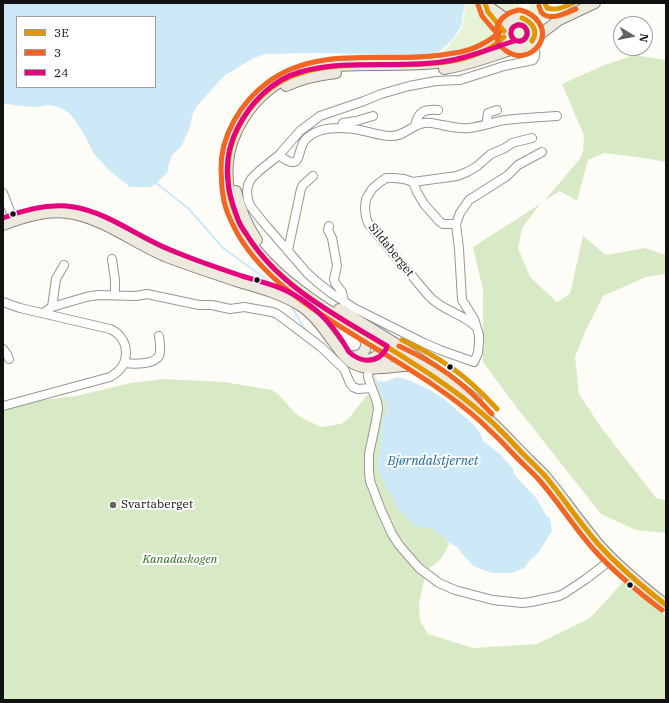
<!DOCTYPE html>
<html>
<head>
<meta charset="utf-8">
<style>
	body { margin:0 }
	#map { position:relative; width:669px; height:703px; overflow:hidden; background:#fdfcf7; font-family:"IBM Plex Serif",serif }
	canvas { display:block }
	.frame { position:absolute; inset:0; border:4px solid #111; pointer-events:none }
	.legend { position:absolute; left:16px; top:16px; width:140px; height:72px; box-sizing:border-box; background:#fff; border:1px solid #a0a0a0; margin:0; padding:5px 7px; list-style:none; font-size:12px; color:#111 }
	.legend li { display:flex; align-items:center; gap:8px; height:20px }
	.legend b { width:20px; border:1px solid #a0a0a0 }
	.north { position:absolute; left:613px; top:16px; width:40px; height:40px; box-sizing:border-box; background:#fff; border:1px solid #a0a0a0; border-radius:50%; rotate:100deg; font-size:11px; font-weight:700; line-height:16px; text-align:center; color:#111 }
	.north::after { content:''; display:block; margin:auto; width:14px; height:18px; background:#646362; clip-path:polygon(50% 0,100% 100%,50% 72%,0 100%) }
</style>
</head>
<body>
<div id="map">
<canvas width="669" height="703"></canvas>
<div class="frame"></div>
<ul class="legend">
<li><b style="height:5px;background:#e09702"></b>3E</li>
<li><b style="height:5px;background:#f26522"></b>3</li>
<li><b style="height:5px;background:#e5007d"></b>24</li>
</ul>
<div class="north">N</div>
</div>
<script>
const ctx = document.querySelector('canvas').getContext('2d');
ctx.lineJoin = 'round';
function paint(path, color) { ctx.fillStyle = color; ctx.fill(path, 'evenodd'); }
function trace(path, color, width, dash) { ctx.strokeStyle = color; ctx.lineWidth = width; ctx.lineCap = dash ? 'butt' : 'round'; ctx.setLineDash(dash || []); ctx.stroke(path); }
function drawText(font, color, halo, rows, align = 'center') {
  ctx.font = font + ' "IBM Plex Serif",serif'; ctx.lineWidth = 4; ctx.setLineDash([]); ctx.textBaseline = 'middle'; ctx.strokeStyle = halo; ctx.fillStyle = color; for (const [text, x, y, turn = 0] of rows) {
    ctx.save(); ctx.translate(x, y); ctx.rotate((+turn || 0) * Math.PI / 180); ctx.textAlign = isNaN(turn) ? turn : align; if (halo) ctx.strokeText(text, 0, 0); ctx.fillText(text, 0, 0); ctx.restore();
  }
}
paint(new Path2D(`
	M466,3h18l14,28v5l-4,5 -30,13 -25,5v-4l9,-8 14,-19z
	M491,3h29c-2,6 -5,12 -12,12z
	M530,3h11c3,23 30,2 41,0 2,0 5,0 7,0 -14,6 -65,36 -59,0z
	M510 33a9 9 0 1 1 18 0a9 9 0 1 1-18 0Z`), '#e7f3d7');
paint(new Path2D(`
	M634,55l32,5v102l-22,-4 -40,-5 -16,7 -11,41 -17,-10 -15,9 34,-40 4,-9 1,-14 -1,-4 -21,-49 40,-18z
	M540,204l-18,24 -4,20 12,29 27,25 13,-8 13,-58 23,19 39,-7 21,7 -1,19 -19,3 -43,19 -18,36 -10,25 4,37 21,32 56,72 10,2v33l-30,-3 -35,-16 -87,-110 -31,-42v-72l-10,-43 50,-32z
	M163,379l61,3 48,8 8,6 14,16 8,6 19,9 20,-3 8,-6 28,-36c0,4 2,6 4,10 2,4 3,9 6,13l-1,8 -3,8 -5,38 9,31 6,7 4,10 26,21h8l15,11 3,6c-5,9 -9,18 -19,22l-6,14 -5,22 1,18 8,13 45,14 64,-4 53,-26 33,-36c9,10 21,15 31,23 5,4 8,8 12,12v83h-663v-291l40,-9 33,-4 55,-13z`), '#d8eac5');
paint(new Path2D(`
	M3,3h462l-4,23 -7,11 -6,7 -12,10 -8,1 -110,-2 -53,1 -11,4 -29,17 -29,32 -4,9 -2,11 -9,20 -9,8 -4,13 1,2 -10,11 -8,6h-21l-21,-17 -15,-16 -9,-18 -11,-17 -5,-6 -10,-6 -10,-2 -13,2 -16,-1 -17,-3zM17,17h138v70h-138z
	M397,377l11,3 20,9 16,10 30,26 8,11 1,5 18,14 12,14 1,5 6,7 17,18 9,16 4,3 2,13 -14,22 -7,6 -7,9 -12,5h-19l-15,-5 -7,-4 -15,-18 -7,-3 -3,-4 -15,-11h-8l-7,-2 -10,-8 -9,-11 -4,-10 -6,-7 -9,-22v-9l5,-38 3,-8 1,-8c-3,-4 -4,-9 -6,-13 -2,-4 -4,-5 -4,-10l4,-1 3,1z`), '#cde8f7');
trace(new Path2D(`
	M156,183l32,25 35,40 58,42 1,2
	M290,304l16,27
	M373,372l2,7 2,3`), '#cde8f7', 2);
const minor = new Path2D(`
	M532,42c2,6 6,12 1,18l-29,6 -44,14 -24,1 -27,5 -28,8 -17,7 -44,15 -20,15 -21,24 -20,16 -8,8 -3,6 -1,7 1,8 3,7 12,15 44,51 10,9 14,11 23,15 70,35 16,7 34,12 4,-9 1,-11v-7l-5,-16 -12,-19 -3,-51 -3,-25 4,-11 9,-13 38,-24 11,-11 24,-13
	M523,48l5,10 -1,3
	M489,124l-2,-4 1,-7 9,-3
	M415,126c3,-14 8,-17 23,-16
	M341,128l2,-5 13,-2 17,-5
	M279,155c24,19 17,-4 26,-15 9,-10 22,-12 34,-12 7,0 15,1 21,2 10,2 20,6 30,6 13,1 22,-11 34,-13 6,-1 12,1 18,2 9,2 18,4 27,3 12,-1 24,-6 36,-8 17,-2 34,-3 52,-4
	M413,182l4,10 7,12 15,17 4,3h13
	M3,193l9,23 1,5
	M329,226l-1,4 4,8 5,28 -3,13 1,4 7,9 2,10
	M288,250l13,-61 2,-4 10,-9
	M112,259l3,21v15
	M3,302l17,6 90,21c5,2 9,5 12,10 6,9 5,23 -2,30 -2,3 -7,6 -10,8l-107,29
	M52,307l4,-28 8,-14
	M43,313l9,-6 34,-10 12,-2 38,1 11,-2 52,11h13l18,4 14,-2 28,5 5,2 7,5 37,28 23,22 6,14 3,4 5,2 13,-1
	M475,326c-12,-12 -31,-15 -44,-28 -6,-6 -12,-14 -18,-21 -15,-17 -30,-36 -45,-54l-2,-6 -1,-9 1,-9 6,-10 7,-6 7,-5h8l10,1 9,3 44,-6 10,-4 9,-5 15,-13 14,-6 7,-5 20,-5
	M3,349l4,5 2,5
	M125,363c8,1 29,2 34,-7 2,-5 1,-14 0,-20
	M369,363l-1,14 2,6 7,19 1,7 -2,12 -7,33v17l1,10 11,29 11,24 7,11 20,23 20,15 16,7 38,10 29,3 9,-1 28,-6 6,-3 21,-14 26,-20`);
const major = new Path2D(`
	M485,3l3,9 16,19
	M488,6l14,10 11,3
	M503 33a16 16 0 1 1 32 0a16 16 0 1 1-32 0Z
	M504,37c-4,3 -7,7 -11,9 -11,8 -24,11 -37,14 -25,5 -51,5 -78,5 -37,0 -76,-1 -107,23 -23,18 -40,45 -43,74 -8,86 77,134 139,173 39,24 83,50 117,80 16,14 30,30 45,45 6,6 12,11 17,17 19,23 35,47 54,69 20,22 43,41 66,59
	M534,39l25,-19 36,-17
	M444,69c25,-4 48,-13 72,-21
	M286,86c16,-8 33,-11 50,-13
	M236,191c4,18 11,34 21,49
	M3,225c23,-9 46,-16 71,-11 31,6 63,31 93,43 24,9 48,17 72,25 21,6 43,12 62,24 10,7 18,16 25,26 7,9 18,27 28,32 20,10 42,0 62,2
	M339,309c48,29 95,57 138,92
	M351,356c23,10 25,-2 42,-12
	M352,357c16,-2 17,-14 9,-25
	M374,366c12,-3 18,-9 20,-21`);
trace(minor, '#979795', 10);
trace(major, '#858482', 12);
trace(minor, '#fffffe', 8);
trace(major, '#ede9dc', 10);
trace(new Path2D(`
	M485,3l3,9 16,19
	M545,3l2,5c10,3 17,-1 26,-5
	M522,18c10,4 17,13 10,23
	M504,37c-6,5 -12,11 -20,14 -10,5 -21,8 -32,10 -23,4 -46,4 -69,4 -38,0 -80,-1 -112,23 -26,20 -44,52 -43,84 1,7 0,13 1,20 1,7 6,21 9,28 2,4 5,8 7,12 30,51 90,83 139,113 35,22 69,43 100,70 14,12 26,25 38,38 8,8 17,16 24,24 19,23 35,48 54,69 20,22 43,41 66,59
	M402,340c40,18 66,37 95,69`), '#e09702', 5);
trace(new Path2D(`
	M478,5l4,11 17,20
	M539,6c0,0 2,5 2,6 8,10 26,1 35,-3
	M518,10c-8,2 -14,5 -18,11 -16,24 21,49 39,24 10,-16 -3,-31 -19,-35
	M500,32c-5,4 -10,8 -16,11 -13,8 -28,10 -43,12 -57,8 -123,-10 -173,27 -27,20 -48,54 -47,88 1,8 0,17 2,25 1,9 5,20 9,28 26,57 92,94 143,125 37,23 74,45 106,74 13,12 26,25 38,38 7,7 15,14 21,21 20,23 35,48 55,70 20,22 43,41 67,59
	M399,346c39,18 64,36 93,68`), '#f26522', 5);
trace(new Path2D(`
	M511 33a8 8 0 1 1 16 0a8 8 0 1 1-16 0Z
	M3,218c23,-9 47,-15 71,-11 35,6 64,30 97,43 23,10 47,18 71,26 21,6 41,11 59,23 20,13 37,33 48,53 9,8 20,11 30,5 4,-3 7,-6 8,-11 -50,-30 -108,-59 -140,-111 -3,-4 -6,-8 -8,-13 -2,-5 -4,-11 -6,-17 -8,-25 -8,-52 4,-76 13,-26 35,-49 63,-57 43,-12 89,-5 132,-9 28,-2 55,-13 82,-22`), '#e5007d', 5);
for (const [x, y, r, color] of [
	[13,214,3.5,"#111"],
	[257,280,3.5,"#111"],
	[450,367,3.5,"#111"],
	[113,505,4,"#646362"],
	[630,585,3.5,"#111"]
]) { const dot = new Path2D(); dot.arc(x, y, r, 0, 2 * Math.PI); ctx.fillStyle = color; ctx.fill(dot); trace(dot, '#fff', 1.5); }
drawText('12px', '#111', '#fff', [
	["Sildaberget",391,250,51]
]);
drawText('12px', '#111', '#fff', [
	["Svartaberget",121,505]
], 'left');
drawText('italic 12px', '#2f6b1f', '#fff', [
	["Kanadaskogen",180,560]
]);
drawText('italic 13px', '#1768a6', '#fff', [
	["Bjørndalstjernet",433,461]
]);
</script>
</body>
</html>
